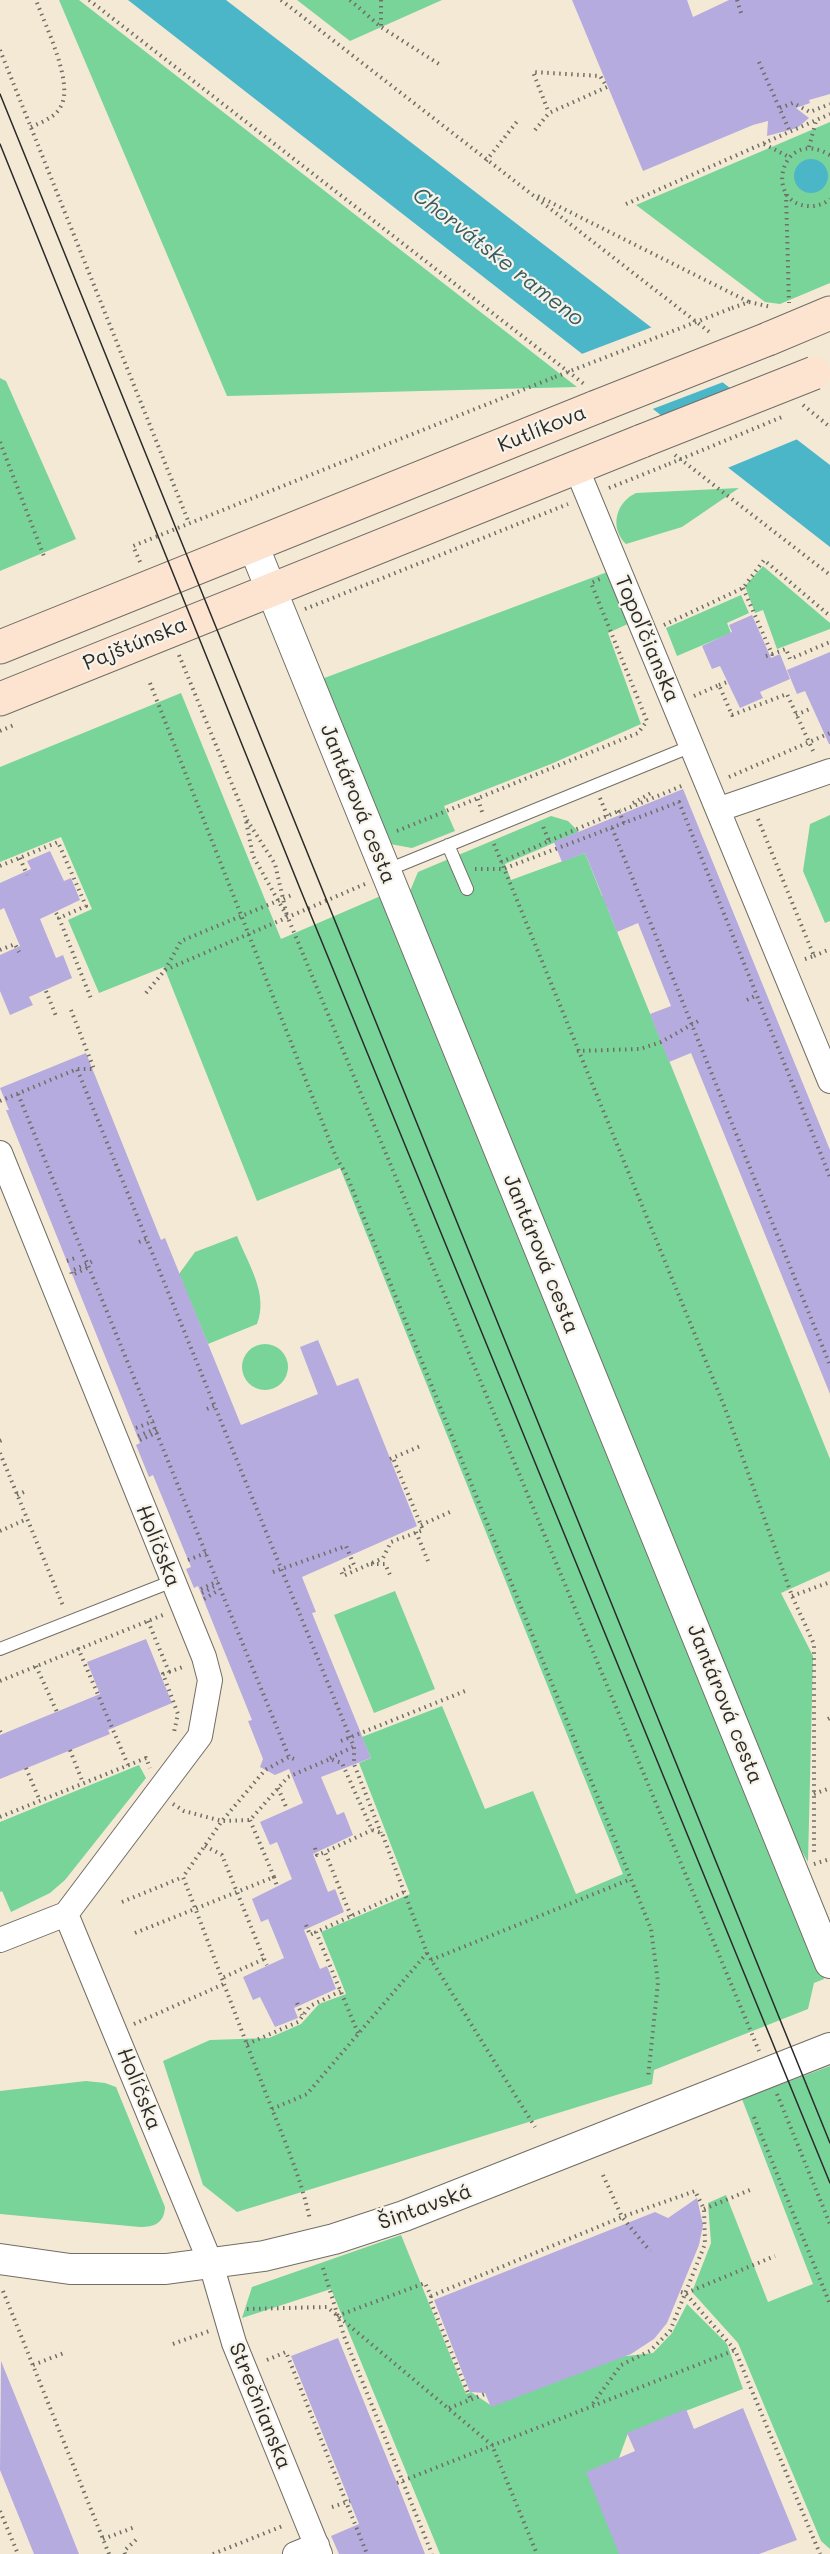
<!DOCTYPE html>
<html>
<head>
<meta charset="utf-8">
<style>
	body { margin:0 }
	canvas { display:block; background:#f4e9d4 }
</style>
</head>
<body>
<canvas width="830" height="2554"></canvas>
<script>
const ctx = document.querySelector('canvas').getContext('2d');
ctx.lineJoin = 'round';
function paint(path, color) { ctx.fillStyle = color; ctx.fill(path, 'evenodd'); }
function trace(path, color, width, dash) { ctx.strokeStyle = color; ctx.lineWidth = width; ctx.lineCap = dash ? 'butt' : 'round'; ctx.setLineDash(dash || []); ctx.stroke(path); }
function drawText(font, color, halo, rows, align = 'center') {
  ctx.font = font + ' Mali,sans-serif'; ctx.lineWidth = 4.5; ctx.setLineDash([]); ctx.textBaseline = 'middle'; ctx.strokeStyle = halo; ctx.fillStyle = color; for (const [text, x, y, turn = 0] of rows) {
    ctx.save(); ctx.translate(x, y); ctx.rotate((+turn || 0) * Math.PI / 180); ctx.textAlign = isNaN(turn) ? turn : align; if (halo) ctx.strokeText(text, 0, 0); ctx.fillText(text, 0, 0); ctx.restore();
  }
}
paint(new Path2D(`
	M59,0h20l498,387 -350,9z
	M297,0h145l-92,41z
	M830,122v161l-50,21 -15,-2 -129,-97z
	M0,378l6,3 70,158 -76,32z
	M739,488l-57,39 -56,17c-17,-16 -10,-42 10,-51z
	M763,566l67,57v6l-53,20 -14,-39 -8,3 -10,-27z
	M610,571l20,52 -22,10 33,91 -90,40 -107,42 11,25 -43,17 -22,-4 -71,-164z
	M741,595l8,18 -22,10 4,10 -54,23 -11,-28z
	M181,693l100,246 102,-44 441,1084 -10,4 -6,26 -154,61 -2,14 -415,128 -34,-27 -40,-124 47,-21 59,-2 32,-14 18,-20 27,-10 -25,-62 89,-38 -51,-131 12,-5 -9,-21 80,-31 43,103 48,-18 43,103 47,-20 -283,-706 -83,33 -93,-234 -65,26 -31,-73 24,-11 -31,-72 -61,25v-95z
	M830,815v106l-5,2 -22,-52 7,-47z
	M551,816l17,5 11,11 -74,32 6,16 74,-27 17,43 22,-9 -17,20 223,552v112l-49,22 32,63 -5,206 -33,-57 -368,-907 11,-26z
	M237,1236c11,28 32,58 20,88l-49,20 -29,-70 16,-22z
	M242 1367a23 23 0 1 1 46 0a23 23 0 1 1-46 0Z
	M395,1591l40,98 -61,24 -40,-98z
	M139,1765l7,13 -81,102 -15,13 -39,19 -9,-21 -2,1v-70z
	M830,2066v483l-9,-8 -83,-198 -46,-51 19,-49 -3,-40 18,-8 42,107 45,-18 -71,-185z
	M86,2081l19,2 11,4 49,120c-1,16 -10,20 -25,20l-140,-13v-123z
	M401,2235l65,159 5,-2 21,14 126,-49 35,-4 19,-20 15,-29 40,40 16,45 -115,44 -9,25v96h-179l-109,-265 -89,29 10,-31z`), '#79d49a');
paint(new Path2D(`
	M128,0h98l604,465v82z
	M794 176a17 17 0 1 1 34 0a17 17 0 1 1-34 0Z`), '#4cb6c9');
paint(new Path2D(`
	M655,326l71,55 -76,29 -71,-55z
	M736,389l64,49 -75,31 -65,-51z`), '#f4e9d4');
paint(new Path2D(`
	M572,0h115l6,17 36,-17h101v94l-21,6 1,3 -14,5 13,10 -12,10 -30,8 1,-15 -15,4 -110,46z
	M752,615l19,43 9,-4 10,25 -30,13 3,6 -23,10 -20,-42 -8,3 -10,-23 30,-14 -3,-7z
	M830,652v92h-1l-24,-53 -8,3 -10,-24z
	M683,789l147,361v244l-139,-341 -22,9 -19,-48 21,-8 -33,-83 -21,9 -32,-79 -23,9 -8,-20z
	M50,851l14,30 7,-3 9,22 -40,19 16,39 7,-3 9,23 -43,19 4,8 -23,10 -10,-24v-36l20,-9 -16,-38 -4,2v-27l31,-14 -4,-8z
	M86,1053l75,187 4,-2 76,187 77,-31 -18,-47 18,-7 19,46 21,-8 59,148 -115,51 14,35 -4,1 59,145 -50,19 16,38 7,-3 9,23 -40,19 15,38 7,-3 9,23 -40,18 16,39 7,-3 9,23 -42,19 4,10 -23,9 -15,-30 -7,3 -10,-23 41,-19 -16,-39 -7,3 -9,-23 40,-20 -15,-37 -7,3 -10,-23 43,-19 -14,-34 -14,6 -15,-8 3,-8 -15,-38 4,-1 -54,-134 -4,2 -8,-19 5,-2 -38,-92 -4,2 -13,-32 4,-2 -134,-333h3l-9,-22z
	M146,1639l26,64 -64,27 2,4 -110,45v-44l100,-41 -13,-32z
	M697,2198l6,27 -4,20 -32,78 -13,16 -23,15 -140,53 -6,-14 -15,-1 -36,-92 221,-88 13,6z
	M338,2338l57,140 30,76h-86l-8,-18 28,-12 -68,-168z
	M1,2361l61,150 17,43h-45l-34,-84z
	M743,2408l54,132 -38,14h-140l-33,-82 49,-21 -8,-18 59,-24 8,20z`), '#b6abdf');
const service = new Path2D(`
	M448,845l19,44
	M385,871l307,-125
	M0,1649l173,-68`);
const minor = new Path2D(`
	M576,467l254,614
	M720,809l110,-38
	M0,1153l204,504 6,23 -10,56 -134,178 -66,26
	M66,1914l145,350 23,79 86,211
	M295,2554l22,-9`);
const tertiary = new Path2D(`
	M253,545l577,1418
	M0,2259l70,10h96l98,-13 70,-17 70,-23 426,-168`);
const secondary = new Path2D(`
	M768,339l62,-26
	M0,647l596,-240
	M0,699l642,-258`);
trace(service, '#716e66', 14);
trace(minor, '#716e66', 26);
trace(tertiary, '#716e66', 32);
trace(secondary, '#716e66', 35);
trace(new Path2D(`
	M89,0l495,384
	M281,0l431,334
	M350,0l31,27 61,39
	M381,0v26
	M737,0l5,16
	M0,50l189,473
	M759,62l31,70
	M780,108l13,-5 17,9 20,-8
	M31,127c11,-5 25,-10 30,-21 13,-23 -16,-81 -25,-106
	M535,130l14,-17 58,-26 -7,-11 -67,-4 16,41
	M764,144l25,13
	M809,147l7,-26
	M830,155c-49,-29 -67,48 -22,51 8,1 16,-2 22,-7
	M486,161l33,-42
	M786,194l3,109
	M538,196l211,106
	M626,204l204,-90
	M732,308l17,-6 22,5
	M803,405l27,22
	M0,442l45,117
	M675,455l155,120
	M609,488l60,-24
	M140,562l-7,-16 422,-169
	M743,588l29,66 14,-5 4,10 40,-17
	M305,609l263,-105
	M664,625l79,-37 21,-28 66,56
	M179,655l66,161 8,40 35,62 471,1133
	M766,656l6,-2
	M150,683l186,474 11,19 304,753 7,53 -10,96
	M719,685l8,-3
	M694,696l25,-11 13,30 55,-21 27,59
	M796,715l16,-7
	M0,731l14,-6
	M729,777l101,-44
	M600,798l9,22
	M478,799l5,16
	M633,803l20,-11
	M758,819l56,137 -12,4
	M247,820l28,44 12,52
	M624,823l-5,-11 65,-27
	M612,828l218,537
	M397,831l241,-98 9,-12 -56,-138 9,-4
	M549,841l72,-31
	M494,844l231,564 67,188 22,48v208
	M20,858l7,17
	M501,862l48,-21 -7,-17
	M0,866l58,-24 28,64 -27,12 33,83
	M475,869h28l176,-67 151,375
	M56,913l3,5
	M0,950l15,-6 4,8
	M814,956l16,-7
	M165,970l16,-29 111,-46
	M46,991l10,25
	M146,993l19,-23 200,-86
	M747,1000l10,-5
	M71,1010l23,59h-17
	M577,1051l63,-2 21,-7 39,-22
	M18,1094l271,663 5,2
	M0,1101l77,-32 277,678v17l27,69
	M139,1242l7,-3
	M67,1261l11,-4
	M87,1268l-15,7 -1,-4 22,-10
	M207,1409l7,-3
	M136,1428l18,-7
	M138,1436l22,-9
	M140,1440l18,-8
	M0,1441l5,-2
	M0,1453l64,155
	M390,1459l33,-14
	M17,1495l9,-4
	M421,1525l29,-13
	M0,1531l27,-12
	M416,1532l12,29
	M188,1560l20,-8
	M371,1564h14l6,13
	M273,1572l73,-26 8,19 -13,6 2,5 40,-18 8,-16 32,-12 -30,-72
	M201,1589l17,-8
	M202,1593l15,-8
	M792,1596l38,-14
	M204,1599l15,-9
	M148,1621l21,51 -6,2 15,40 -4,18
	M78,1648l50,117
	M36,1666l21,46
	M169,1672l16,-6
	M0,1681l163,-66
	M828,1719l2,-1
	M0,1731l2,3
	M341,1741l124,-50
	M70,1750l13,33
	M330,1758l23,-11
	M26,1768l14,33
	M278,1788l9,21
	M814,1794l16,-6
	M173,1804l11,7 38,10 43,-51 24,-13
	M0,1817l146,-59 4,10
	M205,1846l17,9 42,104 -42,19
	M315,1848l2,7 8,-3
	M814,1864l16,-5
	M274,1877l3,9
	M122,1902l61,-25
	M351,1916l-26,-64 47,-22
	M306,1925l4,10 6,-3
	M135,1933l139,-56 -24,-57
	M427,1953l108,174
	M264,1959l3,6
	M431,1960l200,-81
	M297,2003l5,12
	M134,2024l90,-40
	M358,2033l-42,-101 88,-40
	M247,2044l51,-22 12,-16 31,-15
	M777,2094l53,130
	M272,2109l35,-15 120,-141 -45,-120 -10,-3 -30,-67 -12,-4 -42,18 -38,43 -28,1 -39,56c28,71 54,143 82,214 16,42 36,85 45,129
	M754,2117l76,187
	M603,2175l19,42 28,34
	M704,2209l46,-19
	M323,2268l21,68 88,218
	M3,2291l106,263
	M681,2292l4,1 50,57 85,204
	M686,2293l89,-37
	M431,2296l-1,4 41,100
	M247,2309l80,-2 165,138 45,109
	M337,2316l88,-33 6,13 191,-79 73,-26 9,18 1,35 -35,87 -20,20 -29,14 -30,41
	M173,2344l36,-13
	M267,2360l19,-8 81,202
	M33,2365l31,-12
	M449,2408l36,-14
	M397,2483l338,-133
	M332,2507l18,-6
	M0,2511l18,43
	M103,2539l32,-12
	M125,2554l-1,-3 15,-14
	M213,2554l72,-29`), '#716e66', 4, [1.5, 4.5]);
trace(service, '#fff', 12);
trace(minor, '#fff', 24);
trace(tertiary, '#fff', 30);
trace(secondary, '#fde4d1', 33);
trace(new Path2D(`
	M0,94l830,2049
	M0,144l301,747 529,1292`), '#2b2b2b', 1.5);
const secondaryBridge = new Path2D(`
	M596,407l172,-68
	M642,441l172,-68`);
trace(secondaryBridge, '#716e66', 35, []);
trace(new Path2D(`
	M555,377l177,-69
	M669,464l113,-47`), '#716e66', 4, [1.5, 4.5]);
trace(secondaryBridge, '#fde4d1', 33);
drawText('21px', '#2b2b2b', '#f7f3e8', [
	["Kutlíkova",542,429,-22],
	["Topoľčianska",647,639,67],
	["Pajštúnska",135,644,-22],
	["Jantárová cesta",358,804,68],
	["Jantárová cesta",541,1254,68],
	["Holíčska",158,1546,68],
	["Jantárová cesta",725,1704,68],
	["Holíčska",139,2089,68],
	["Šintavská",425,2207,-20],
	["Strečnianska",260,2406,68]
]);
drawText('italic 22px', '#375c62', '#f7f3e8', [
	["Chorvátske rameno",498,257,38]
]);
</script>
</body>
</html>
